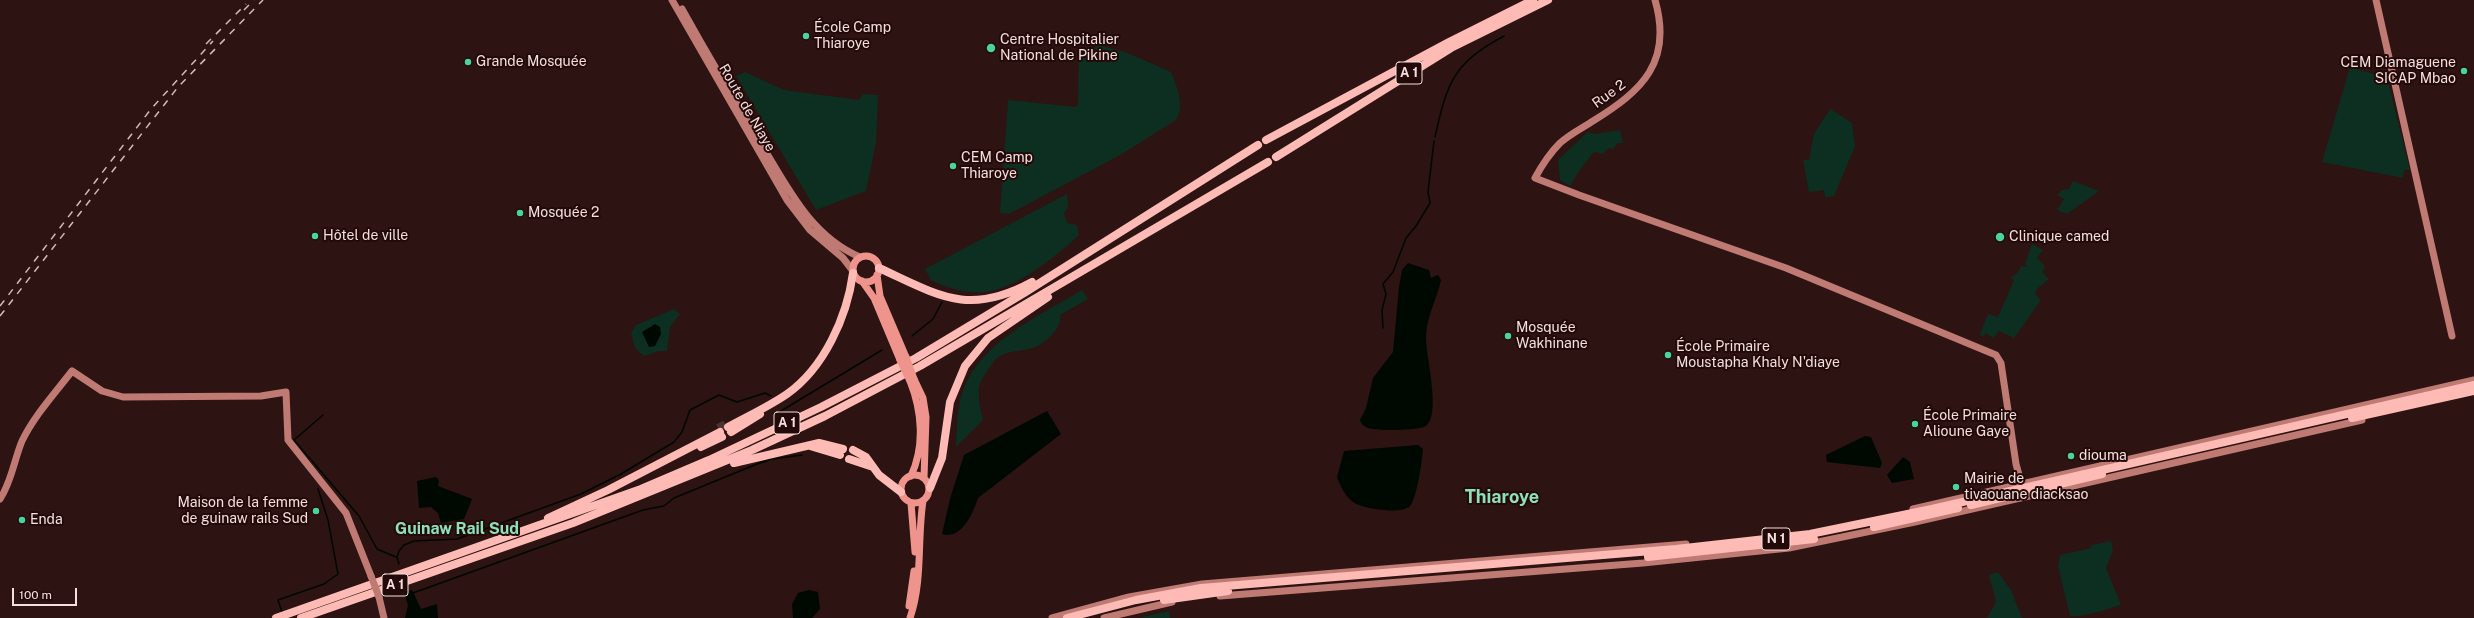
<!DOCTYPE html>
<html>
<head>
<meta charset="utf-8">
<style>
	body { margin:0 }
	#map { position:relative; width:2474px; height:618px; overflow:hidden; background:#2d1311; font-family:"Public Sans",sans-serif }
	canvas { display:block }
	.scale { position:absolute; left:12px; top:588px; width:65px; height:18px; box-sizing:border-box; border:2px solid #f3e0de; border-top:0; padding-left:5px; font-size:12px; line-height:14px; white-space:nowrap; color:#f3e0de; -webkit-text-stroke:3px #230a09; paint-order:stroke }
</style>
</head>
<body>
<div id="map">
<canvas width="2474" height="618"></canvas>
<div class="scale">100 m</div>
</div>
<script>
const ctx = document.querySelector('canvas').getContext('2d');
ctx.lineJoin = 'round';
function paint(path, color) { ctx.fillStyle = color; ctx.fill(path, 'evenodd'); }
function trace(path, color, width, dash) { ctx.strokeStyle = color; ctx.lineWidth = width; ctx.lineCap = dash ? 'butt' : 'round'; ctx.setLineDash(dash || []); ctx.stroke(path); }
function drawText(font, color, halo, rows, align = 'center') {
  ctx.font = font + ' "Public Sans",sans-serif'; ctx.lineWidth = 4; ctx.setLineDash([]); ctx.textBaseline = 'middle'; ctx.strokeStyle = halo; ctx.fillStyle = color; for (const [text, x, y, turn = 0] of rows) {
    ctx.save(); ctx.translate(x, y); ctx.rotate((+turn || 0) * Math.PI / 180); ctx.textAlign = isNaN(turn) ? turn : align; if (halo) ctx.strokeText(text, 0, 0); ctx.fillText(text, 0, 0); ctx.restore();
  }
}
paint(new Path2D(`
	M1099,45l26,7 46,20c6,14 14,34 5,48l-54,34 -113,60 -9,-1 8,-113 68,7 2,-3 1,-52 6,1z
	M2350,67l37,11 23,92h-6l-1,8 -81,-16z
	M745,72l39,18 75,10 4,-6 15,1 -2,48 -10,48 -50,19 -80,-134z
	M1830,109l22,14 3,23 -21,50 -9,1 -1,-7 -15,2 -6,-32h6l5,-26z
	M1620,130l3,13h-5l-5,6 -4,-1 -6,6 -9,-2 -15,19 -9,15 -10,-6 -2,-20 30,-28 7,2z
	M2073,181l26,10 -32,23 -10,-4 7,-11 -7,-4 5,-5 7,-1z
	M1067,194l1,14 -4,5 3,10 10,2 2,10c-22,21 -59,50 -88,56 -21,4 -42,-2 -60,-11l-6,-11z
	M2032,244l11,6 -6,8 8,8 -3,6 7,7 -12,10 -2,5 6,6 -27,38 -15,-7 -6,7 -7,-5 -3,4 -3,-3 8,-20 10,3 16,-37 -4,-3 7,-3 4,-8 6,1 -2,-3z
	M1082,290l6,9 -28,16c2,13 -12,25 -22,31 -12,6 -33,3 -43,14 -5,6 -12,17 -15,23 -4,11 1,27 3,37l-27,27c1,-13 0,-27 3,-40 10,-61 76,-88 123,-117z
	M674,309l6,5 -10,13 -3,24h-8l-15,5 -9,-8 -4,-15 5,-8z
	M2111,541l2,9 -7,18 15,37c-13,4 -39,13 -51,11l-12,-50 2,-11 31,-7v-3z
	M1998,572l13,18 11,28h-35l9,-16 -7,-27z
	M1169,611l1,7h-32z`), '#0c2f21');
paint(new Path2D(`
	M1408,263l21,7 2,8 7,-3 3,5c-4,19 -14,35 -15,56 -1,18 16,78 0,90 -6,4 -34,4 -42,4 -9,-1 -21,0 -24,-10l6,-12 7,-30 20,-26 6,-65 3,-17z
	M655,324l5,3 1,7 -6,12 -6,1 -7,-15z
	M1047,411l14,23 -83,64c-5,16 -17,42 -36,36l8,-35 14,-44z
	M1865,436l6,1 11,26 -2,5 -53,-6 -1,-7z
	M1418,445l5,4c-1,12 -6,49 -13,57 -8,9 -47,3 -57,-4 -8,-6 -12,-15 -16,-25l7,-26z
	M1903,457l7,5 4,17 -22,4 -5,-8z
	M436,477l3,3 -1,6 34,13 -8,20 -23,4 -3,-10 -7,-6 -12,1 -2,-27z
	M412,590l9,19 16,-5 1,14h-33l3,-13 -4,-12z
	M809,590l9,2 2,17 -8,9h-19l-1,-14 6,-11z`), '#000802');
trace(new Path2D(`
	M1435,137c12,-54 18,-74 69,-101
	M1383,328l-1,-18 4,-16 -3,-10 10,-12 13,-34 10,-12 14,-23 -2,-11 6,-51
	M912,336l21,-17 9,-17
	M781,411l101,-61
	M323,415l-29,25 65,76 18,33 19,8
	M399,564l-2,-7 2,-6 5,-6 10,-4 43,-2 124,-45 40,-20 53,-32 8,-10 8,-22 29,-15 18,7 28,-9 6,3
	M413,593l230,-83 21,-4 10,-8 83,-34 15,-5 30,-4
	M282,612l-4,-12 46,-16 14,-10 -10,-54 -10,-31`), '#000802', 1.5);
trace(new Path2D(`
	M718,428l8,-4`), '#4b3230', 8, [8, 4]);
trace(new Path2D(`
	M672,0l115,200 23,30 33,28 10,13
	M1655,0c18,62 -13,91 -62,121 -11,7 -23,13 -33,22 -10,10 -18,22 -25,35l44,17 207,73 210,87 5,8 15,101 6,22
	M2376,0l76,336
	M682,9c25,45 51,89 78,133 27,44 50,94 100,115
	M0,499c12,-18 14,-39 22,-58 12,-25 33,-48 50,-70l30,20 21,6 138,-1 25,-4 2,48 58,73 25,63
	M1913,509l561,-129
	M1220,596l423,-33 146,-15 126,-26 447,-102
	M379,597l5,21
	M1052,618l77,-21 73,-13 484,-40
	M1104,618l68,-16`), '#c07a74', 7);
trace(new Path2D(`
	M853 269a13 13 0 1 1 26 0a13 13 0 1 1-26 0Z
	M877,275l3,21 26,61
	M862,281l12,17 26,62
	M914,379l9,19 3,19 -2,61
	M910,381c12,30 15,65 1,95
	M901 489a14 14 0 1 1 28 0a14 14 0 1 1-28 0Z
	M911,503l4,49
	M909,606l5,-35
	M910,618c13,-38 7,-78 13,-117`), '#ef948d', 7);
trace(new Path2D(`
	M1266,140l183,-98 84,-42
	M1276,157l175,-109 97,-48
	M879,268c59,27 89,49 153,14
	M2352,418l122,-27
	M728,427c20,-11 40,-20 59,-33 37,-26 60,-77 66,-121
	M731,432l29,-18
	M810,446l30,9
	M701,447l21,-10
	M853,450l13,7 13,18 22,17
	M849,459l24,8
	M734,463l85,-20 24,6
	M930,488l12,-30 8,-56 15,-36 23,-28 60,-41
	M1971,505l131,-31
	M548,518l60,-28 112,-58
	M1874,527l84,-19
	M1648,557l166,-18
	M1164,600l64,-9
	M276,618l365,-129 68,-29 112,-53 95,-49 108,-65 234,-148
	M301,618l272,-95 179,-73 73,-34 95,-50 348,-204
	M1067,618l69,-18 65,-12 475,-39 134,-15 122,-25 542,-124`), '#febbb5', 8);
trace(new Path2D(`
	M244,10l10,-10
	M206,44l40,-40
	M0,306l151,-197 62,-68
	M0,316l178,-229 85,-87`), '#d0bcba', 1.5, [7, 7]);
trace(new Path2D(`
	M371,576l8,21`), '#c07a74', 7);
trace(new Path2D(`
	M906,357l8,22
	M900,360l10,21`), '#ef948d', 7);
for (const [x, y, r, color] of [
	[806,36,4,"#49d49d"],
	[991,48,5,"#49d49d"],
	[468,62,4,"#49d49d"],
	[2464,71,4,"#49d49d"],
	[953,166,4,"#49d49d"],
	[520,213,4,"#49d49d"],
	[315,236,4,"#49d49d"],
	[2000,237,5,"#49d49d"],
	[1508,336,4,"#49d49d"],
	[1668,355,4,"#49d49d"],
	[1915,424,4,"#49d49d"],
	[2071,456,4,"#49d49d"],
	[1956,487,4,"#49d49d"],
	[316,511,4,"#49d49d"],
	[22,520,4,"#49d49d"]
]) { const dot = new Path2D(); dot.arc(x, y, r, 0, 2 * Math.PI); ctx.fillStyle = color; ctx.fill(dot); trace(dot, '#230a09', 1.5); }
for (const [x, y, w] of [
	[1409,73,26],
	[787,423,26],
	[1776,539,28],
	[395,585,26]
]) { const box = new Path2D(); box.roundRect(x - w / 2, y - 11, w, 22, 3); ctx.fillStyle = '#230a09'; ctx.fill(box); trace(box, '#f3e0de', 1); }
drawText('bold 13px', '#f3e0de', null, [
	["A 1",1409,73],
	["A 1",787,423],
	["N 1",1776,539],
	["A 1",395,585]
]);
drawText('14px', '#f3e0de', '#230a09', [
	["École Camp",814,28],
	["Thiaroye",814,44],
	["Centre Hospitalier",1000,40],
	["National de Pikine",1000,56],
	["Grande Mosquée",476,62],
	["CEM Diamaguene",2456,63,"right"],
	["SICAP Mbao",2456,79,"right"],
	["CEM Camp",961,158],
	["Thiaroye",961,174],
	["Mosquée 2",528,213],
	["Hôtel de ville",323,236],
	["Clinique camed",2009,237],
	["Mosquée",1516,328],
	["Wakhinane",1516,344],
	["École Primaire",1676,347],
	["Moustapha Khaly N'diaye",1676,363],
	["École Primaire",1923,416],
	["Alioune Gaye",1923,432],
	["diouma",2079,456],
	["Mairie de",1964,479],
	["tivaouane diacksao",1964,495],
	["Maison de la femme",308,503,"right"],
	["de guinaw rails Sud",308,519,"right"],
	["Enda",30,520]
], 'left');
drawText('14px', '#f3e0de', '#230a09', [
	["Rue 2",1609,94,-36],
	["Route de Niaye",747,108,60]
]);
drawText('bold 16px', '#8de1ba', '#230a09', [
	["Guinaw Rail Sud",457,529]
]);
drawText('bold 18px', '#8de1ba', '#230a09', [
	["Thiaroye",1502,497]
]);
</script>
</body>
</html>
